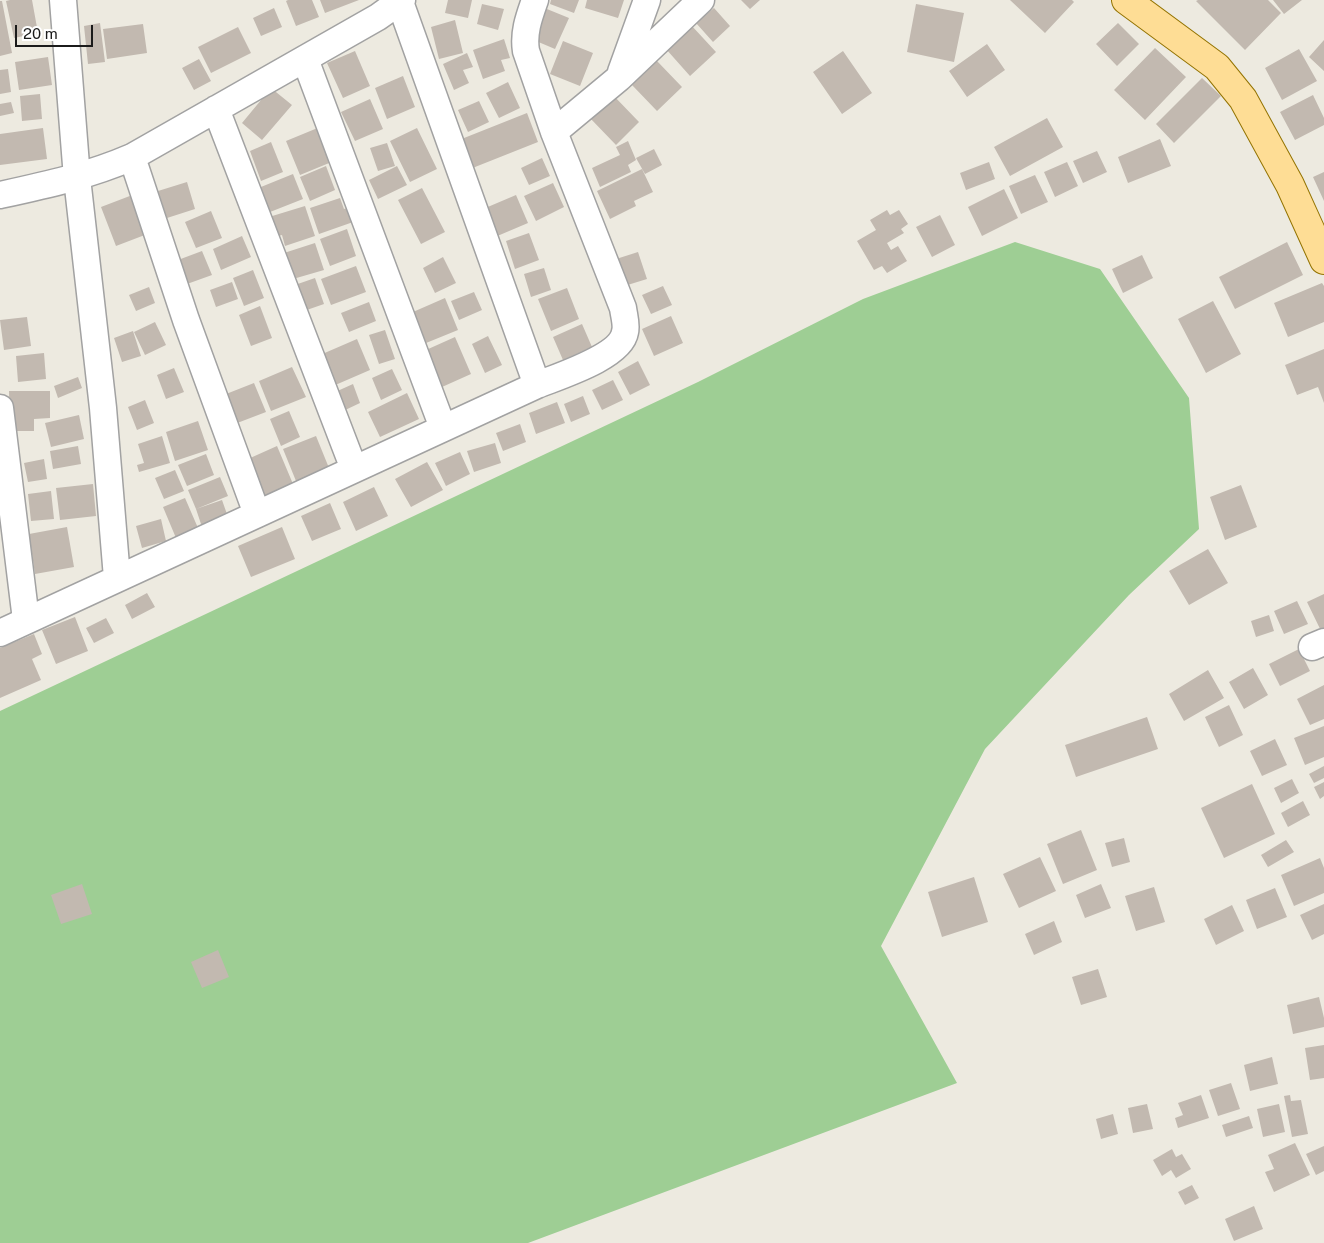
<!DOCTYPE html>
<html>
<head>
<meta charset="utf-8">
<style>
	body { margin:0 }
	#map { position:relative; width:1324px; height:1243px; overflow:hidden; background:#edeae0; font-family:"Public Sans",sans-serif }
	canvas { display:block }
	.scale { position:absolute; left:15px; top:25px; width:78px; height:22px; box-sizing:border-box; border:2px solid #1b1b1b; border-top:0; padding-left:6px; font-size:15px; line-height:18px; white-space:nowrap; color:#1b1b1b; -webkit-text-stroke:4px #fff; paint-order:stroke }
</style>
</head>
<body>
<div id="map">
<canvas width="1324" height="1243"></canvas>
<div class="scale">20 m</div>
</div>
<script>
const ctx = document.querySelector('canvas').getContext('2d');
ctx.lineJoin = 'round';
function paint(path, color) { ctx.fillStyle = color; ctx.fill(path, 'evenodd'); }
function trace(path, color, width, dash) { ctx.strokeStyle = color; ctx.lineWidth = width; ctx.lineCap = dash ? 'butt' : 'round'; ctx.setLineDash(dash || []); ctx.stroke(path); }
paint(new Path2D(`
	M1015,242l85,27 89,129 10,131 -70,66 -144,154 -104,197 76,137 -429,160h-528v-532l698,-329 165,-83z`), '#9ece94');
paint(new Path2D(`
	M10,0h22l6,33 -24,5 -8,-37z
	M288,0h24l7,17 -23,9 -10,-25z
	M320,0h39l-34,13z
	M448,0h24l-4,18 -23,-5z
	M551,0h28l-5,13 -24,-9z
	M587,0h37l-6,18 -33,-10z
	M741,0h19l-10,9z
	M1010,0h62l2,2 -29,31z
	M1198,0h70l13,13 -36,37 -49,-49z
	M1273,0h29l-18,14z
	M0,1h2l10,52 -12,3z
	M482,4l22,5 -6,21 -21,-6z
	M916,4l48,9 -10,49 -47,-10z
	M542,7l27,11 -14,31 -26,-11z
	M274,8l8,19 -21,9 -8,-18z
	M714,8l16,18 -17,16 -17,-19z
	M455,20l8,33 -24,6 -8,-32z
	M100,23l5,39 -17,2 -4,-38z
	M1118,23l21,21 -22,22 -21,-22z
	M143,24l4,29 -40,6 -4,-30z
	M691,25l25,27 -26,24 -24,-27z
	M238,27l13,26 -40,20 -13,-26z
	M504,39l6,19 -9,2 4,11 -22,8 -10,-29z
	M1324,40v31l-15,-14z
	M563,41l30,12 -13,33 -30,-12z
	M987,44l18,26 -38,27 -18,-26z
	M1155,48l31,29 -41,43 -31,-30z
	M1299,49l18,32 -35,19 -17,-32z
	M355,51l15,35 -27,12 -16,-35z
	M843,51l29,42 -30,21 -29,-42z
	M467,53l6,14 -10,3 6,13 -15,7 -11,-26z
	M48,57l4,28 -33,5 -4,-28z
	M199,59l12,22 -17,9 -12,-22z
	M657,61l25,26 -25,24 -25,-26z
	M8,69l3,23 -11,2v-24z
	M403,76l12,31 -28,12 -12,-31z
	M1202,78l19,18 -47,47 -18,-19z
	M508,82l12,26 -21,10 -13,-25z
	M271,88l21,17 -30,35 -20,-17z
	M40,94l2,25 -20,2 -2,-25z
	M612,94l27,28 -23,23 -27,-28z
	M1313,95l11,23v7l-29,15 -15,-28z
	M370,99l13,30 -28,12 -14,-29z
	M479,101l10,21 -21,10 -10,-22z
	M11,102l3,11 -14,3v-12z
	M527,113l11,29 -68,27 -11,-29z
	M1047,118l16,29 -53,29 -16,-29z
	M320,127l14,34 -34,14 -14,-34z
	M43,128l4,31 -47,6v-31z
	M417,128l20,41 -27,13 -20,-41z
	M1160,139l11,27 -43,17 -10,-26z
	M628,141l8,19 -8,5 3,7 -31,15 -8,-19 28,-13 -4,-8z
	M271,142l12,30 -22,9 -11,-30z
	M387,143l8,23 -17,5 -8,-23z
	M654,149l8,16 -17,9 -9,-16z
	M1097,151l10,21 -24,11 -10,-22z
	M542,158l8,18 -21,9 -8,-17z
	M989,162l6,17 -29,11 -6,-17z
	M1067,162l11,24 -23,11 -11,-25z
	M326,166l9,24 -25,11 -10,-24z
	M397,166l10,19 -29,14 -9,-19z
	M642,169l11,23 -19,9 2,5 -26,13 -13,-28z
	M1324,172v29l-11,-24z
	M293,174l10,25 -38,15 -9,-25z
	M1035,175l13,27 -27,12 -12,-28z
	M187,182l8,27 -28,9 -9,-27z
	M553,183l11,24 -28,14 -12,-25z
	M422,188l23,44 -24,12 -23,-44z
	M1004,189l14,29 -36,18 -14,-29z
	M135,194l15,39 -34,13 -15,-39z
	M516,195l12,28 -33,14 -12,-28z
	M340,198l4,11 7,-2 5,14 -37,13 -9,-26z
	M305,206l10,30 -30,10 -3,-11 -7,2 -6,-20z
	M887,210l3,5 9,-5 9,14 -7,5 3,4 -17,10 4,7 7,-4 9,15 -20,12 -5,-7 -8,4 -17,-29 19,-11 -6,-10z
	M211,211l11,27 -26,10 -11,-26z
	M940,215l15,30 -23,12 -16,-30z
	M347,229l9,27 -26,10 -10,-27z
	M529,233l10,27 -24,9 -9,-28z
	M242,236l9,21 -30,13 -8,-21z
	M1287,242l16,33 -68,34 -16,-32z
	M315,243l9,27 -31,9 -9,-26z
	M202,251l10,24 -25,9 -9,-24z
	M638,252l9,27 -26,8 -8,-27z
	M1142,255l11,23 -30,15 -11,-24z
	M443,257l13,26 -21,10 -12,-25z
	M356,266l10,26 -35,13 -10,-26z
	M544,268l7,22 -20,7 -7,-23z
	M253,270l11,28 -20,8 -11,-28z
	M315,278l9,26 -23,8 -9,-26z
	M232,282l6,17 -22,8 -6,-17z
	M1322,283l2,3v36l-36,15 -14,-34z
	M663,286l9,19 -21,9 -9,-19z
	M149,287l6,16 -19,8 -7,-16z
	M567,288l12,31 -28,12 -13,-32z
	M474,292l8,18 -23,10 -8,-19z
	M445,298l13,32 -32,13 -13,-31z
	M1213,301l28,53 -35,19 -28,-54z
	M369,302l7,19 -27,11 -8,-19z
	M260,306l12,32 -21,8 -12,-31z
	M671,316l12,27 -29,13 -12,-27z
	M27,317l4,29 -27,4 -4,-30z
	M155,322l11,23 -21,10 -11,-23z
	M582,324l10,23 -29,13 -10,-23z
	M385,330l10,29 -16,5 -10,-29z
	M133,331l8,25 -19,6 -8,-24z
	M488,336l14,29 -17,8 -13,-29z
	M455,337l16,37 -29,13 -16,-37z
	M357,339l13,31 -37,16 -13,-31z
	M1324,349v54l-6,-16 -21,8 -12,-30z
	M44,353l2,26 -28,3 -2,-26z
	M638,361l12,24 -20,10 -12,-23z
	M292,367l14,30 -35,14 -12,-30z
	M174,368l10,24 -18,7 -9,-24z
	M392,369l10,21 -21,10 -9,-22z
	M78,377l4,11 -24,10 -4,-12z
	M613,380l10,20 -21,10 -10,-20z
	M254,383l12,29 -34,13 -11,-29z
	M353,384l7,19 -19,9 -8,-19z
	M9,391h41v27l-16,1v12h-24z
	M407,393l12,26 -39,18 -12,-25z
	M583,396l7,18 -19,8 -7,-18z
	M145,400l9,23 -17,7 -9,-23z
	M557,402l8,21 -29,11 -7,-21z
	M289,411l11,26 -19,9 -11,-27z
	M79,415l5,24 -33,8 -6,-24z
	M198,421l10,29 -33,11 -9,-29z
	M520,424l6,18 -23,9 -7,-18z
	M162,436l8,27 -31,9 -2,-7 7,-2 -6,-19z
	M316,436l13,32 -33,13 -13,-32z
	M495,443l6,20 -27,9 -7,-21z
	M78,446l3,18 -28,5 -3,-18z
	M277,446l16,38 -29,12 -16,-37z
	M460,452l10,22 -24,12 -11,-23z
	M206,454l8,21 -27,11 -9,-21z
	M44,459l3,20 -19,3 -4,-19z
	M427,462l16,28 -32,17 -16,-28z
	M175,470l9,21 -20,8 -9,-21z
	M220,477l8,19 -32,13 -8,-19z
	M93,484l3,32 -36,4 -4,-32z
	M1241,485l16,42 -32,13 -15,-43z
	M374,487l14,29 -32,15 -13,-29z
	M51,491l3,28 -23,2 -3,-27z
	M185,498l13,30 -22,10 -13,-31z
	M222,500l6,17 -26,10 -6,-18z
	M330,503l11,26 -29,12 -11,-25z
	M161,519l5,22 -24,7 -6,-22z
	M67,527l7,40 -39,7 -6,-40z
	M282,527l13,32 -44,18 -13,-31z
	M1208,549l20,34 -39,22 -20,-34z
	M147,593l8,14 -23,12 -7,-14z
	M1324,594v43l-17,-35z
	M1297,601l11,23 -24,10 -10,-23z
	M1269,615l5,16 -18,6 -5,-16z
	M75,617l13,34 -32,13 -14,-34z
	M106,618l8,15 -20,10 -8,-15z
	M34,634l8,20 -10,5 9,21 -41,18v-50z
	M1299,649l11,22 -30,15 -11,-22z
	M1253,668l15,27 -24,14 -15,-27z
	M1208,670l16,28 -40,23 -15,-27z
	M1324,685v34l-14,6 -13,-26z
	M1229,705l14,30 -24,12 -14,-30z
	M1147,717l11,32 -82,28 -11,-32z
	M1324,726v31l-19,8 -11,-27z
	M1275,739l12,26 -25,11 -12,-25z
	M1324,766v12l-10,5 -5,-9z
	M1292,779l7,14 -18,10 -7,-15z
	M1324,782v14l-4,3 -6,-12z
	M1252,784l23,50 -51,24 -23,-50z
	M1303,801l7,14 -22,12 -7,-14z
	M1081,830l16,40 -34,14 -16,-40z
	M1124,838l6,24 -18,5 -7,-24z
	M1286,840l8,12 -26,15 -7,-12z
	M1040,857l16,34 -37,17 -16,-34z
	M1320,858l4,10v25l-30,13 -13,-31z
	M974,877l14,45 -46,15 -14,-45z
	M82,884l10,30 -31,10 -10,-29z
	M1101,884l10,24 -26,10 -9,-23z
	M1154,887l11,35 -29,9 -11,-35z
	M1275,888l12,29 -30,12 -11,-29z
	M1324,904v30l-12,6 -12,-25z
	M1232,905l12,26 -28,14 -12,-26z
	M1054,921l8,21 -28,13 -9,-21z
	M218,950l11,27 -27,11 -11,-26z
	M1098,969l9,28 -26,8 -9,-28z
	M1319,997l5,21v9l-31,7 -6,-29z
	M1324,1045v33l-14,2 -5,-32z
	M1272,1057l6,27 -28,7 -6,-26z
	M1231,1083l9,26 -22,7 -9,-26z
	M1201,1095l8,23 -31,10 -3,-10 8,-3 -5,-12z
	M1290,1095l1,6 10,-1 7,34 -16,3 -8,-41z
	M1147,1104l6,25 -20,4 -5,-25z
	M1279,1104l6,28 -22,5 -6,-28z
	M1113,1114l5,20 -17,5 -5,-20z
	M1249,1116l4,12 -27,9 -4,-12z
	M1295,1143l15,32 -36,17 -9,-20 9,-3 -6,-14z
	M1324,1146v25l-8,4 -10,-21z
	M1172,1149l4,8 6,-3 9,15 -15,9 -5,-8 -9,6 -9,-16z
	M1192,1185l7,13 -14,7 -7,-13z
	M1254,1206l9,23 -29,12 -9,-22z`), '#c2b9b0');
const minor = new Path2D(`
	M63,0l14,178 26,230 14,170
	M400,2l137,383
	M305,59l138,369
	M621,72l26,-72
	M216,109l138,360
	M554,132l65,-54 82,-78
	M132,157l54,163 71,194
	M0,195c46,-10 88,-19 132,-38l246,-140 24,-17
	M0,408l26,212
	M0,633l537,-248c22,-9 84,-28 88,-53 2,-7 -1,-16 -2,-24l-69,-176 -28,-81c-3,-18 3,-34 9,-51
	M1312,647l12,-5`);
const major = new Path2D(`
	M1126,0l91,67 26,32 47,86 34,75`);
trace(minor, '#a2a2a2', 29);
trace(major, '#937300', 30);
trace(minor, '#fff', 26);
trace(major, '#fedd95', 28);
</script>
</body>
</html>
